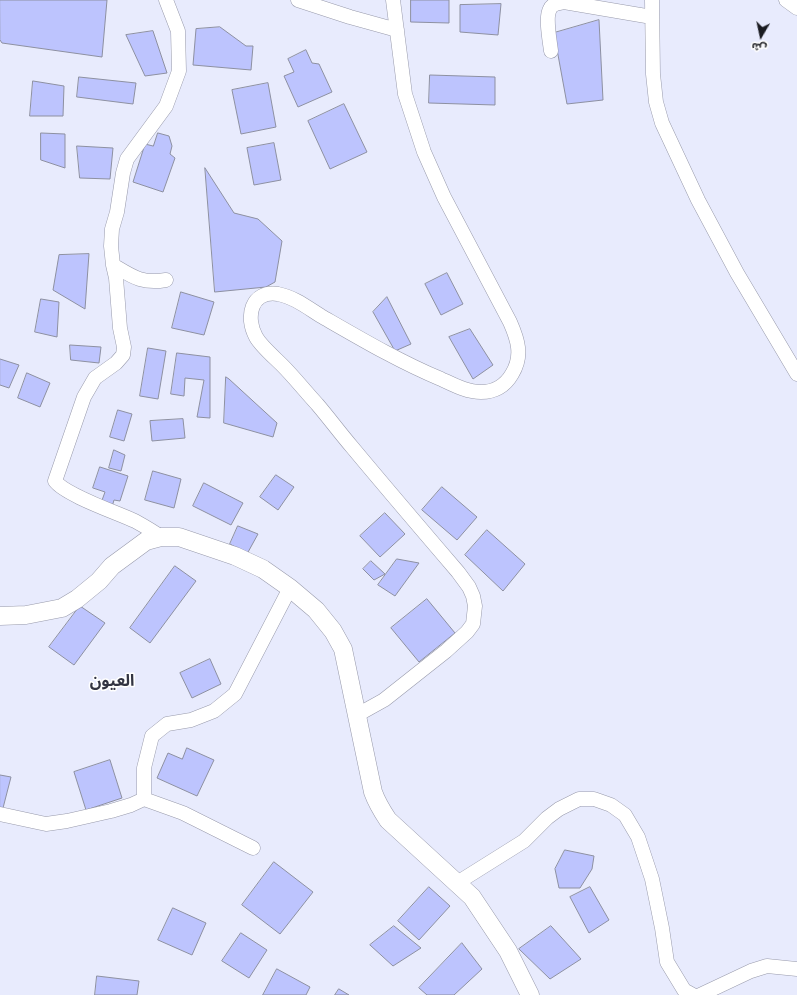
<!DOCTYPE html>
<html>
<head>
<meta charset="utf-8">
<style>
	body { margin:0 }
	#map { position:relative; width:797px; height:995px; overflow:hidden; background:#e8ebfd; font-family:Merriweather,"Noto Sans Arabic",serif }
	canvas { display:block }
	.north { position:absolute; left:741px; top:16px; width:40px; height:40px; -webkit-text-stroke:3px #fff; paint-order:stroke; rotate:189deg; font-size:11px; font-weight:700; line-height:16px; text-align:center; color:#1a1b21 }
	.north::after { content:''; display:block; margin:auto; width:14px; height:18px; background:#1a1b21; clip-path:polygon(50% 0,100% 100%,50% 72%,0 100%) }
</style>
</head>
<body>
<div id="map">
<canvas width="797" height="995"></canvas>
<div class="north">ش</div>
</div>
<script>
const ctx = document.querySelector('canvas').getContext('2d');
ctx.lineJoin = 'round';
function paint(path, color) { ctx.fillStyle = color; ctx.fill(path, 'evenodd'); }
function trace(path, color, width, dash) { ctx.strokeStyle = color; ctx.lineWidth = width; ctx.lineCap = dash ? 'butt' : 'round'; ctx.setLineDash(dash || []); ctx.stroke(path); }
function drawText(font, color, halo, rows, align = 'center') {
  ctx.font = font + ' Merriweather,"Noto Sans Arabic",serif'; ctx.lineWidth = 3; ctx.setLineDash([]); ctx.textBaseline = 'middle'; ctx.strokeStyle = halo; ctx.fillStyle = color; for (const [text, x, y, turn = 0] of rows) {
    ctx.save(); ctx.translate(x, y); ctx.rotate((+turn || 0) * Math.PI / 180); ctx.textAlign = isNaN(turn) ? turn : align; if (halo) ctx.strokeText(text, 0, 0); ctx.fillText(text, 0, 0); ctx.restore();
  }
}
const building = new Path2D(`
	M0,0h107l-5,57 -100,-14 -2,-3z
	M411,0h38v23l-38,-1z
	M501,4l-3,31 -38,-3v-27z
	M599,20l4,80 -36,4 -13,-71z
	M220,27l26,19h7l-2,24 -58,-5 3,-36z
	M153,31l14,42 -22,3 -19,-41z
	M306,50l6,13 7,1 13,28 -34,15 -14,-31 10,-4 -6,-13z
	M430,75l65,2v28l-66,-2z
	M79,77l57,6 -3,21 -56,-7z
	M33,81l31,5 -1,30h-33z
	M268,83l8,44 -35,7 -9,-44z
	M344,104l23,48 -37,17 -22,-48z
	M41,133l24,1v34l-24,-8z
	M158,133l11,3 3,10 -2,8 5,4 -12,34 -30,-10 12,-38 8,2z
	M274,143l7,37 -27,5 -7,-37z
	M77,146l36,2 -3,31 -30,-1z
	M205,168l29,45 24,6 24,22 -7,41 -9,5 -51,5z
	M89,254l-4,55 -32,-19 6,-35z
	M447,273l16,31 -22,11 -16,-31z
	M181,292l33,10 -10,33 -32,-7z
	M387,297l24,47 -16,7 -22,-39z
	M41,299l18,3 -2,35 -22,-5z
	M470,329l23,36 -20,14 -24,-42z
	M70,345l31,2 -2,16 -28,-3z
	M148,348l18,3 -8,48 -18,-3z
	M177,353l33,4v61l-13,-1 7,-37 -19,-2 -1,18 -13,-2z
	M0,359l19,6 -10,23 -9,-3z
	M27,373l23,10 -10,24 -22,-9z
	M226,377l3,2 48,44 -4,14 -49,-14z
	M118,410l14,4 -8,27 -14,-4z
	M183,419l2,19 -33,3 -2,-20z
	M114,450l11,5 -4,16 -12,-3z
	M100,467l28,9 -8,25 -6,-1 -2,7 -11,-4 4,-11 -12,-4z
	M153,471l28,8 -7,29 -29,-8z
	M276,475l18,12 -16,23 -18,-13z
	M204,483l39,20 -12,22 -38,-19z
	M442,487l35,30 -20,23 -35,-30z
	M385,513l20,21 -25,23 -20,-21z
	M238,526l20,8 -11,20 -17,-10z
	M487,530l38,34 -22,27 -38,-36z
	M397,559l22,4 -24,33 -17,-11z
	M371,561l14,13 -11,6 -11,-11z
	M175,566l21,15 -46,62 -20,-15z
	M427,599l28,34 -36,29 -28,-34z
	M80,606l25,17 -31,42 -25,-18z
	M210,659l11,25 -29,14 -12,-25z
	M187,748l27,12 -17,36 -40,-18 11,-25 14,6z
	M110,760l12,38 -36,12 -12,-38z
	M0,775l11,2 -8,31h-3z
	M565,850l29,6 -2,13 -12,19h-21l-4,-19z
	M274,862l39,30 -33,42 -38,-29z
	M429,887l21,19 -31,34 -21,-19z
	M590,887l19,33 -20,13 -19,-36z
	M173,908l33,15 -14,32 -34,-15z
	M394,926l27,22 -28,18 -23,-21z
	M551,926l30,33 -31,20 -31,-30z
	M241,933l26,17 -18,28 -27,-17z
	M462,943l20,26 -28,26h-27l-8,-7z
	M277,969l33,18 -4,8h-43z
	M97,976l42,5 -2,14h-42z
	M339,989l10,6h-14z`);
paint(building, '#bdc4fe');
trace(building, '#8d90a1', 1);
const minor = new Path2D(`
	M298,0l52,17 47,13
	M652,0l1,74 3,28 6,21 36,77 39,73 60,101
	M786,0l11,8
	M551,51c-1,-9 -6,-34 -1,-42 2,-5 8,-6 14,-7l88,15
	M113,265c20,12 29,19 53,15
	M161,537c-8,-6 -17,-11 -26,-16 -17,-8 -70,-26 -80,-40l29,-84 11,-19 21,-15 7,-8 1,-8 -4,-19 -4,-50 -3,-13 -2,-19 1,-17 5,-17 6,-39 4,-14 39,-53 13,-35 -1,-40 -12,-31
	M357,715l27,-15 62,-49 21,-19 6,-8 2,-18 -2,-10 -4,-9 -11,-15c-36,-42 -71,-83 -106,-125 -12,-14 -23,-29 -35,-43 -12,-13 -23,-27 -35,-39 -8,-8 -21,-19 -26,-28 -11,-20 -5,-47 22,-43 16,3 30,14 43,22 40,23 79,46 120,63 13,6 26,13 40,13 14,0 24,-6 31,-18 11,-18 6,-34 -2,-52l-66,-125 -20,-45 -19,-58 -12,-94
	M144,799l39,14 70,35
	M0,814l46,10 21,-3 44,-10 20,-6 13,-6v-31l8,-32 15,-12 24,-4 23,-9 21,-17 55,-106
	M457,883l67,-42 23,-23 12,-9 20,-10h15l17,6 14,10 13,22 14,42 10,49 5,34 17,28 9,5
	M700,995l51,-24 16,-5 30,3`);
const tertiary = new Path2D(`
	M0,616l26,-1 36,-7 15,-9 22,-18 13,-15 34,-25 15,-4h18l56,19 28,13 27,19 26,22 17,21 10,18 30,143c4,11 9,19 15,28l84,77 36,54 22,44`);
trace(minor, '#989aab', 15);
trace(tertiary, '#989aab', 19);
trace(minor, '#fff', 14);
trace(tertiary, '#fff', 18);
drawText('bold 16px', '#323442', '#fff', [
	["العيون",112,681]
]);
</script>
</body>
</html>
